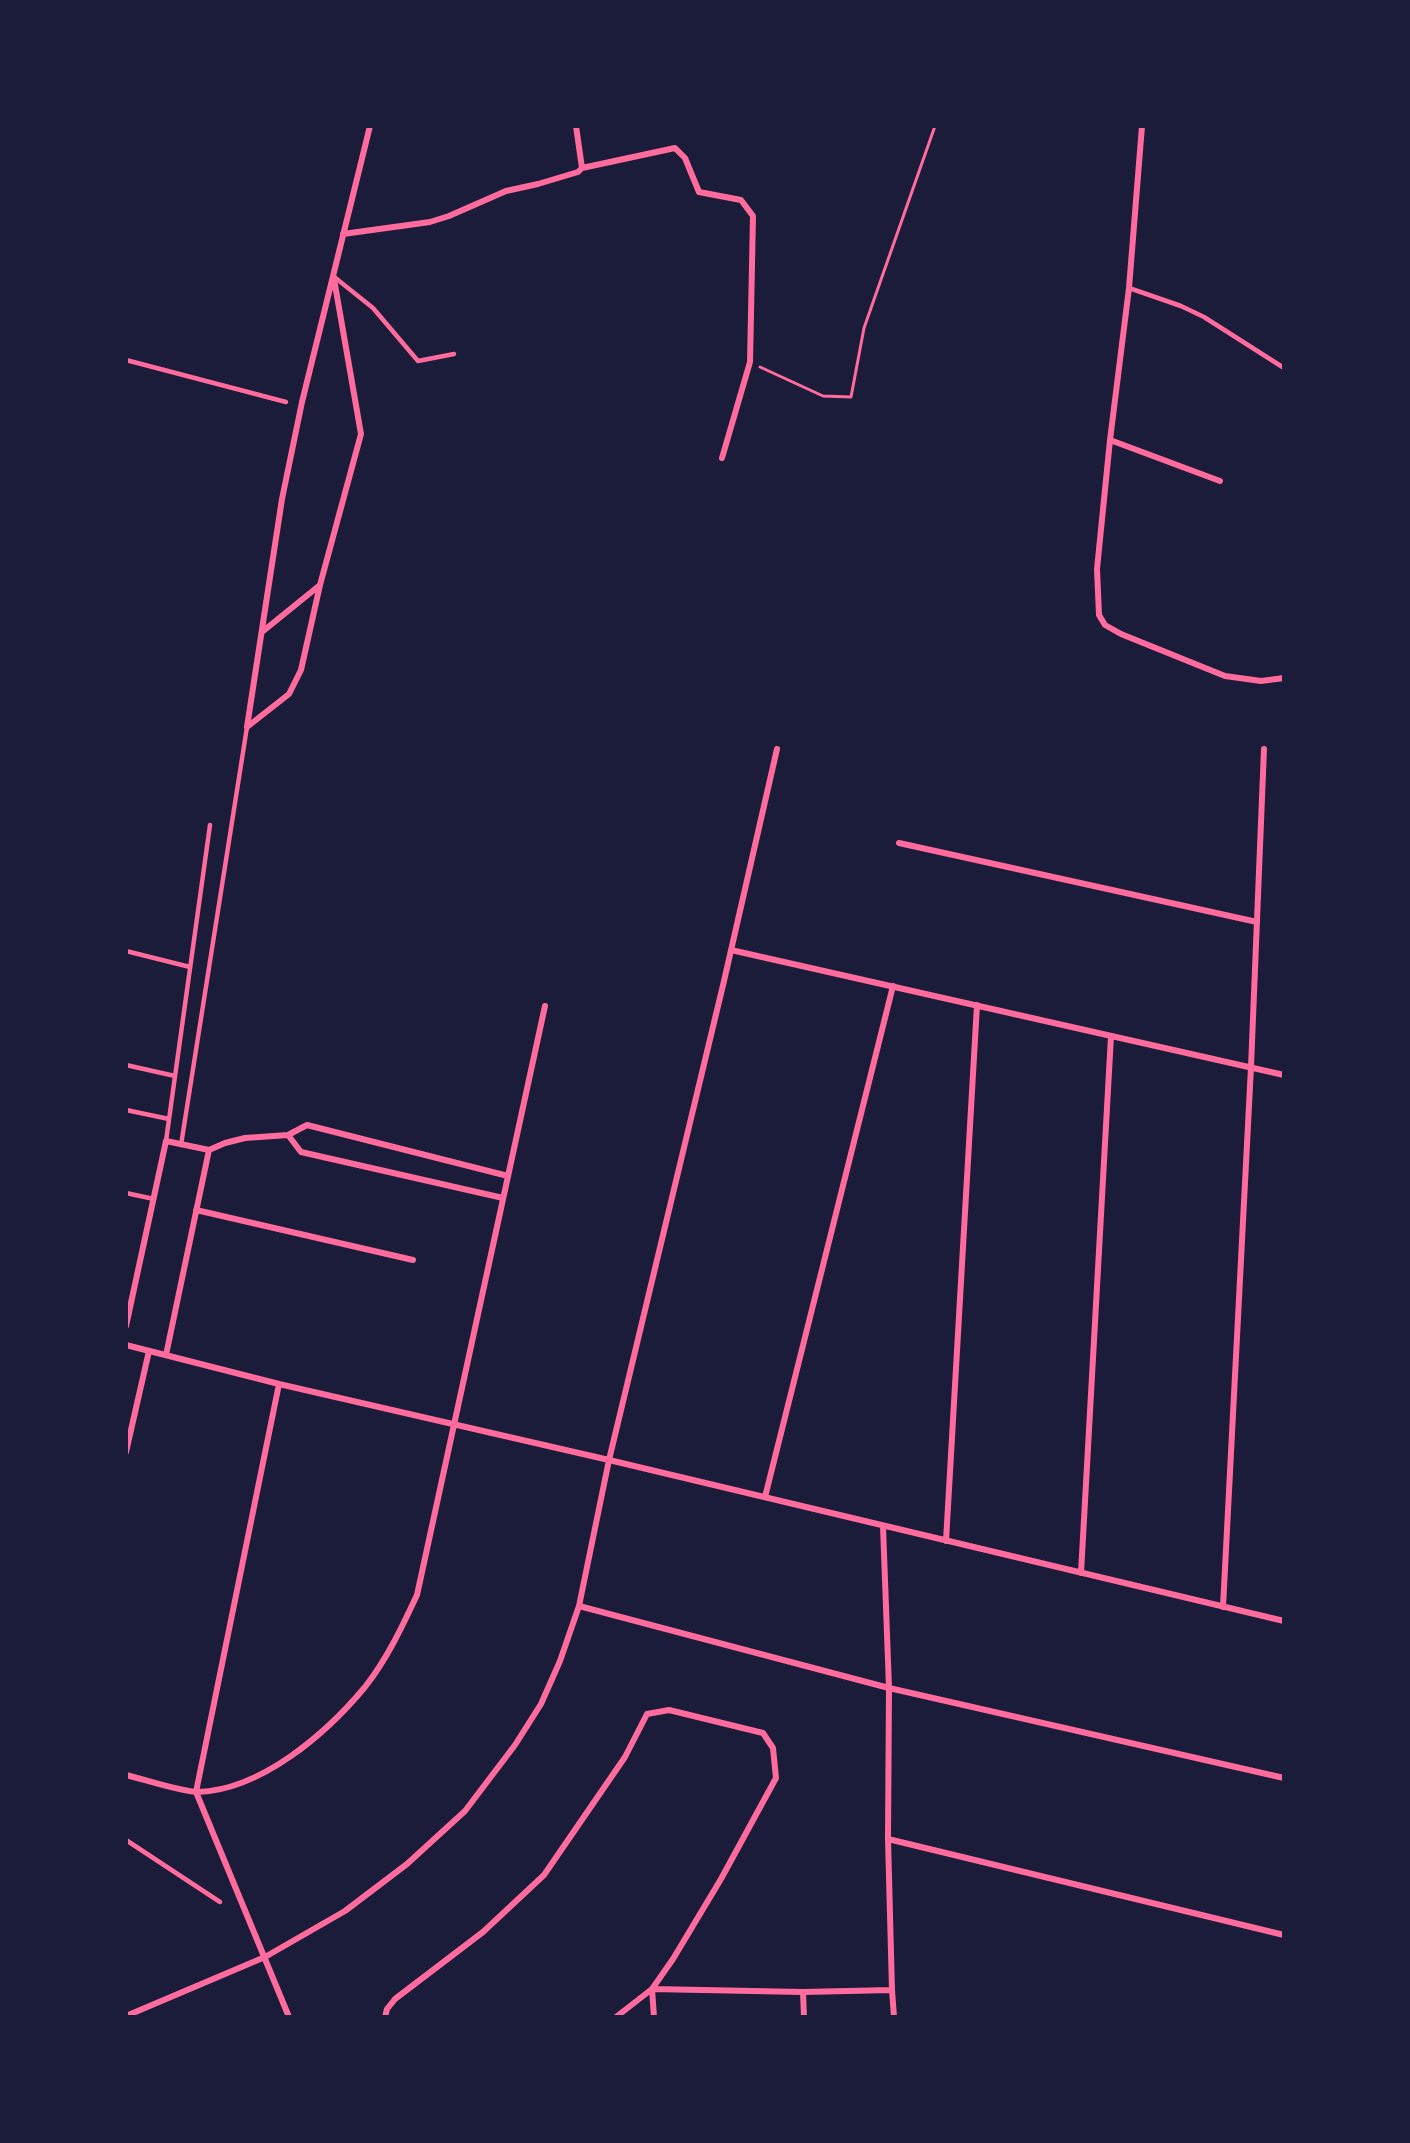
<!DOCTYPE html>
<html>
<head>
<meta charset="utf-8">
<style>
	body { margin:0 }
	#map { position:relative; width:1410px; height:2143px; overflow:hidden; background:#1b1b3a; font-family:Rubik,sans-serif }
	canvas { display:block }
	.frame { position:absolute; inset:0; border:128px solid #1b1b3a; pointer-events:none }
</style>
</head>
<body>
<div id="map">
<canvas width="1410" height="2143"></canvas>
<div class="frame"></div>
</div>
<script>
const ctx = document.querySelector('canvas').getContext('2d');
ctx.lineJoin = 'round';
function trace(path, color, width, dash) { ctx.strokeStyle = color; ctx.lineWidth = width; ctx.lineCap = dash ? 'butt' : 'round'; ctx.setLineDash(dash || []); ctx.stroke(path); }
trace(new Path2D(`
	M760,367l63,29 28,1 13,-69 71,-202`), '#ff6b9d', 3);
trace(new Path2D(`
	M333,276l40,32 45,53 36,-7
	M1129,288l52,18 23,11 80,51
	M126,360l160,42
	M126,951l64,16
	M126,1065l49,11
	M126,1110l43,9
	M166,1141l44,-316
	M181,1145l66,-418
	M126,1193l28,6
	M126,1840l94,62`), '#ff6b9d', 4.5);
trace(new Path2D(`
	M1142,126l-13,162 -19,152 -13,129 2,46 6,10 16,9 104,42 36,5 23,-3
	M582,168l93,-20 10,10 14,34 42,8 12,16 -3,146 -28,96
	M343,234l87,-12 19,-6 57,-25 32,-7 40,-12 4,-4 -6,-42
	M1110,440l110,41
	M262,632l58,-47 41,-151 -27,-155
	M247,727l35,-228 20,-97 68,-276
	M247,727l42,-33 12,-24 19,-85
	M899,843l358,79
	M731,950l553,125
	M503,1198l-202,-46 -13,-17 19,-10 201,51
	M196,1210l217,50
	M126,1326l40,-185 43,9 16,-7 20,-5 43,-3
	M126,1345l153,39 330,76 115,-479 53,-232
	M166,1355l43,-205
	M126,1452l23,-101
	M765,1497l128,-511
	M946,1541l31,-536
	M1081,1573l30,-537
	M579,1606l310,82 395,90
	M1223,1607l28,-540 13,-318
	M126,1775c17,4 56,17 72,17 63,-2 128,-58 167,-105 22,-28 37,-60 52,-92l128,-589
	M196,1792l83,-408
	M196,1792l93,225
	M888,1839l396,96
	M892,1990l2,27
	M126,2016l139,-59 80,-46 62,-47 58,-53 50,-66 26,-41 19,-43 19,-55 30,-146 675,161
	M385,2017l2,-8 8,-10 88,-67 61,-57 81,-118 22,-43 22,-4 94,23 10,15 3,30 -55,101 -48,80 -21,30 -36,28
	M654,2017l-2,-28 151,3
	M804,2017l-1,-25 89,-2 -4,-151 1,-151 -6,-162`), '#ff6b9d', 6);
</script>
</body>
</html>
